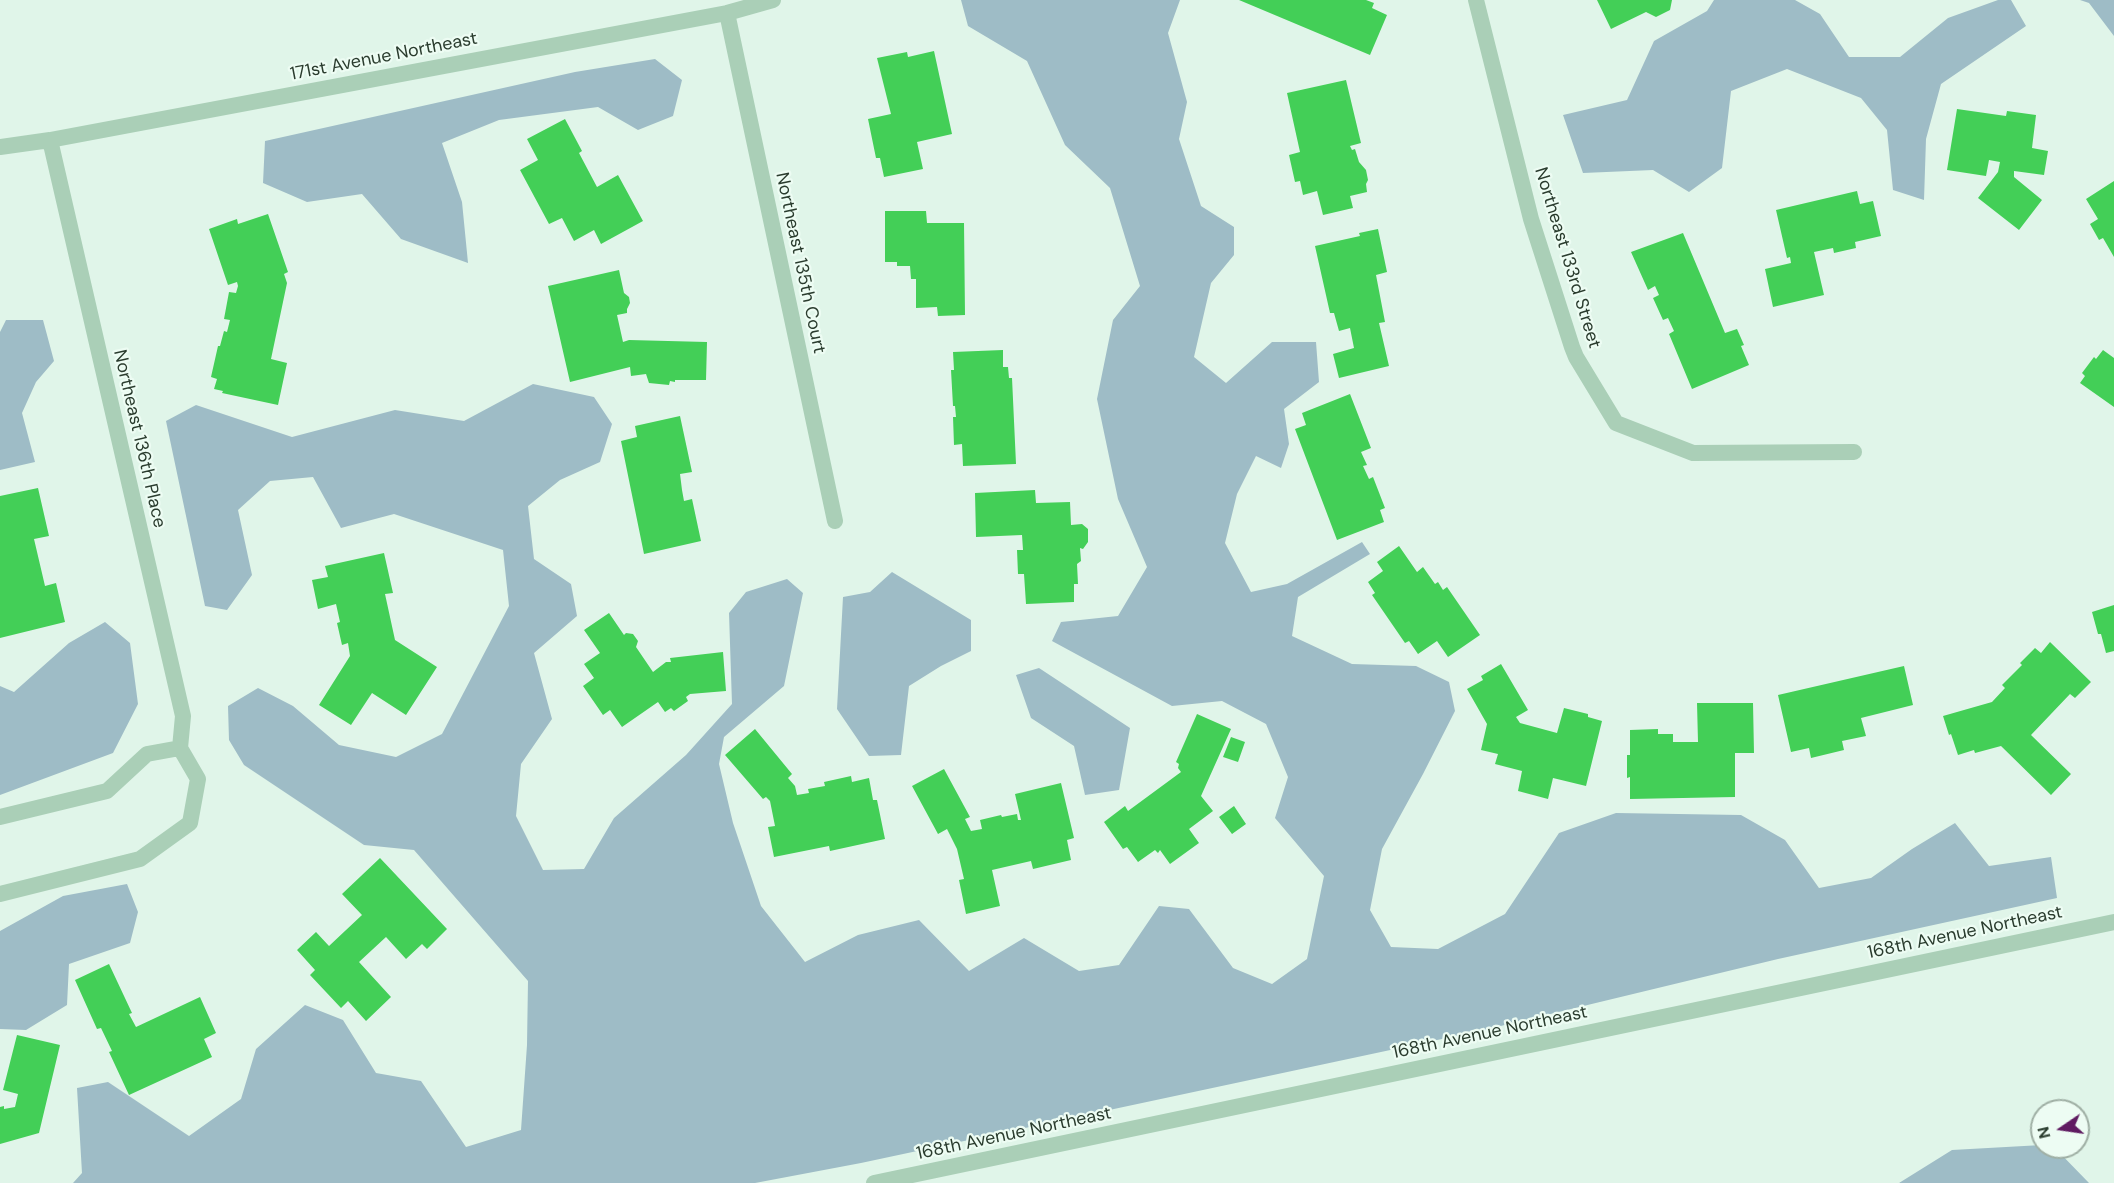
<!DOCTYPE html>
<html>
<head>
<meta charset="utf-8">
<style>
	body { margin:0 }
	#map { position:relative; width:2114px; height:1183px; overflow:hidden; background:#e0f5e9; font-family:"DM Sans",sans-serif }
	canvas { display:block }
	.north { position:absolute; left:2030px; top:1099px; width:60px; height:60px; box-sizing:border-box; background:#edfcf3; border:2px solid #9fafa4; border-radius:50%; rotate:257deg; font-size:16px; font-weight:700; line-height:24px; text-align:center; color:#2a3c2e }
	.north::after { content:''; display:block; margin:auto; width:21px; height:27px; background:#5f1b61; clip-path:polygon(50% 0,100% 100%,50% 72%,0 100%) }
</style>
</head>
<body>
<div id="map">
<canvas width="2114" height="1183"></canvas>
<div class="north">N</div>
</div>
<script>
const ctx = document.querySelector('canvas').getContext('2d');
ctx.lineJoin = 'round';
function paint(path, color) { ctx.fillStyle = color; ctx.fill(path, 'evenodd'); }
function trace(path, color, width, dash) { ctx.strokeStyle = color; ctx.lineWidth = width; ctx.lineCap = dash ? 'butt' : 'round'; ctx.setLineDash(dash || []); ctx.stroke(path); }
function drawText(font, color, halo, rows, align = 'center') {
  ctx.font = font + ' "DM Sans",sans-serif'; ctx.lineWidth = 4.5; ctx.setLineDash([]); ctx.textBaseline = 'middle'; ctx.strokeStyle = halo; ctx.fillStyle = color; for (const [text, x, y, turn = 0] of rows) {
    ctx.save(); ctx.translate(x, y); ctx.rotate((+turn || 0) * Math.PI / 180); ctx.textAlign = isNaN(turn) ? turn : align; if (halo) ctx.strokeText(text, 0, 0); ctx.fillText(text, 0, 0); ctx.restore();
  }
}
paint(new Path2D(`
	M961,0h219l-12,33 19,69 -8,37 22,67 33,21v28l-23,28 -17,74 32,26 46,-41h44l3,40 -35,27 5,35 -8,24 -25,-12 -19,38 -12,49 26,49 36,-8 75,-42 8,12 -72,43 -6,39 60,28 64,2 33,16 6,29 -32,63 -41,75 -12,61 21,37 47,2 67,-35 54,-81 57,-20 125,2 44,25 34,48 52,-10 41,-29 43,-26 34,43 62,-9 6,41 -279,61 -294,71 -623,133 -106,20h-682l9,-10 -5,-85 31,-6 81,54 52,-37 15,-50 49,-44 38,15 33,53 45,8 45,66 55,-17 6,-85 1,-64 -114,-131 -50,-5 -120,-80 -15,-25 -1,-34 30,-18 35,18 46,39 57,12 46,-23 67,-128 -6,-56 -109,-36 -53,14 -28,-51 -43,4 -32,29 14,65 -25,35 -22,-4 -39,-185 30,-16 96,32 103,-27 69,11 69,-37 61,13 18,27 -12,38 -40,18 -32,26 6,53 37,25 6,32 -43,37 18,66 -31,45 -5,52 27,54 41,-1 30,-51 72,-63 46,-51 -3,-91 17,-21 41,-13 16,14 -19,93 -60,51 -5,27 14,59 28,83 44,56 53,-27 61,-15 50,51 55,-33 55,33 40,-6 40,-59 30,3 44,59 39,16 35,-25 17,-83 -49,-58 13,-41 -22,-53 -44,-23 -50,5 -120,-65 9,-19 57,-6 29,-49 -29,-68 -21,-100 16,-79 27,-34 -30,-98 -45,-43 -38,-84 -59,-35z
	M1714,0h81l25,14 29,43h51l48,-39 50,-18h13l15,26 -85,58 -15,55 -2,61 -31,-10 -6,-60 -26,-32 -74,-29 -56,22 -9,77 -33,24 -36,-22 -70,3 -20,-58 64,-15 27,-59 53,-30z
	M2080,0h34v36l-25,-33z
	M655,59l27,21 -9,36 -35,14 -40,-23 -99,13 -57,23 20,59 6,61 -67,-24 -39,-45 -55,8 -44,-19 2,-42 310,-69z
	M6,320h37l11,41 -18,21 -14,31 13,49 -35,8v-138z
	M892,572l79,48v31l-30,15 -32,20 -8,69 -32,1 -32,-47 6,-112 27,-5z
	M105,622l25,21 8,61 -25,49 -113,42v-109l14,6 55,-49z
	M1039,668l91,60 -11,62 -34,5 -11,-49 -43,-28 -15,-43z
	M127,884l11,28 -8,31 -61,21 -2,41 -41,25 -26,-1v-98l63,-35z
	M2042,1145v2h12l35,36h-190l53,-33z`), '#9ebcc6');
paint(new Path2D(`
	M1239,0h127l8,3 -2,5 15,7 -17,40z
	M1597,0h75l-2,10 -14,7 -10,-5 -35,17z
	M934,51l18,83 -35,8 6,27 -39,8 -4,-19h-4l-8,-39 23,-5 -14,-56 30,-6 1,5z
	M1346,80l15,63 -11,3 2,4 3,-1 4,13 7,8 2,10 -2,4 1,8 -17,4 3,12 -30,7 -6,-24 -14,4 -3,-14 -5,1 -6,-27 11,-3 -13,-59z
	M1957,109l49,7 1,-5 29,4 -4,33 16,3 -4,24 -30,-4v6l28,23 -23,30 -41,-32 20,-26 2,-10 -11,-2 -3,16 -39,-6z
	M565,119l17,32 -3,2 18,34 21,-12 25,46 -42,23 -7,-14 -20,11 -12,-23 -13,6 -29,-54 18,-10 -11,-21z
	M2114,181v76l-11,-19 -4,2 -9,-16 8,-5 -12,-20z
	M1857,191l3,13 13,-3 8,35 -26,6 1,6 -22,5 -1,-5 -19,4 10,43 -51,12 -8,-38 26,-6 -1,-6 -3,1 -11,-48z
	M885,211h41l1,12h37l1,92 -27,1 -1,-9 -21,1v-29h-5l-1,-13h-13v-4h-12z
	M268,214l20,58 -4,2 3,9 -16,76 16,4 -9,42 -56,-12 1,-2 -9,-2 3,-10 -6,-2 7,-31h2l4,-15 3,1 3,-12 -6,-1 5,-27 7,1 2,-7 -1,-4 -9,3 -19,-56 28,-10 1,5z
	M1378,229l9,43 -11,3 9,47 -6,1 10,43 -50,12 -6,-24 21,-6 -4,-20 -11,3 -5,-18h-4l-15,-67 45,-10 -1,-3z
	M1683,233l42,100 12,-4 7,16 -3,1 8,19 -57,24 -23,-55 5,-3 -6,-13 -5,2 -10,-22 6,-3 -4,-9 -7,4 -17,-38z
	M619,270l5,23 5,4 1,6 -3,6v4l-10,2 6,27 6,-2 78,2 -1,38h-31v2l-5,-1 -1,4 -20,-2 -3,-9 -15,2 -1,-9 -60,15 -22,-96z
	M1003,350v17h5l1,11h3l4,86 -53,2 -1,-22 -8,1 -1,-28h3l-1,-11h-2l-2,-36h3l-1,-18z
	M2103,350l11,8v49l-34,-24 5,-7 -3,-3 12,-16 2,2z
	M1350,394l21,54 -10,4 6,13 -4,1 6,13 4,-2 12,31 -5,2 4,12 -47,18 -42,-111 11,-4 -4,-12z
	M680,416l12,56 -12,2 2,16 2,11 8,-2 9,42 -57,13 -23,-113 16,-4 -2,-11z
	M38,488l11,48 -15,3 11,47 11,-3 9,39 -65,16v-142z
	M1035,490l1,13 34,-1 1,23 11,-1 6,5v13l-5,7 -3,-1 1,13 -4,3 1,20h-4v18l-48,2 -2,-30h-6l-1,-24h6l-1,-15 -46,2 -1,-44z
	M1399,546l18,26 6,-5 12,17 3,-2 5,8 4,-3 33,48 -32,22 -11,-16 -19,13 -9,-13 -4,2 -33,-48 3,-2 -7,-11 15,-11 -6,-9z
	M384,553l9,40 -8,1 10,46 42,27 -31,48 -34,-22 -21,32 -32,-20 31,-49 -2,-13 -6,2 -5,-22 3,-1 -4,-18 -18,5 -6,-29 16,-3 -3,-11z
	M2114,605v46l-8,2 -5,-19h-3l-6,-22z
	M609,613l15,22 2,-2 7,1 5,7 -2,6 17,25 13,-10h5l-1,-4 53,-6 3,39 -36,3 -4,3 2,4 -14,10 -3,-3 -6,4 -7,-10 -36,25 -12,-17 -7,5 -20,-29 11,-8 -10,-14 16,-11 -16,-23z
	M2050,642l41,40 -16,16 -5,-4 -39,41 40,39 -20,21 -50,-49 -26,7 -1,-3 -16,5 -7,-21 -2,1 -6,-19 49,-14 13,-14 -3,-3 20,-20 -2,-2 15,-15 6,5z
	M1501,664l27,46 -12,7 4,6 37,10 7,-25 24,6v3l14,4 -16,65 -33,-8 -5,21 -30,-8 4,-20 -27,-7 3,-10 -17,-4 6,-26 -20,-35 16,-9 -2,-4z
	M1904,666l9,39 -52,13 5,18 -24,5 2,9 -33,8 -2,-10 -18,4 -13,-57z
	M1697,703h56l1,50h-19v44l-105,2v-22l-3,1v-23h3v-25l28,-1v5h15v8h25z
	M1197,714l34,15 -30,67 12,15 -24,18 10,14 -29,21 -10,-14 -2,3 -3,-3 -17,12 -11,-15 -4,2 -19,-27 21,-16 3,5 53,-39 -3,-4 1,-4 -3,-2z
	M755,729l37,45 -4,4 7,8 2,9 12,-2 -1,-4 17,-3 -1,-4 27,-6 1,6 17,-4 4,22h4l8,39 -55,12 -1,-5 -55,11 -6,-30 7,-1 -5,-25 -4,-4 -3,2 -38,-44z
	M1231,737l14,5 -7,20 -15,-5z
	M944,769l26,48 -5,2 6,12 11,-2 -2,-9 21,-5 1,2 15,-3 1,6h3l-6,-26 46,-11 13,55 -7,2 4,20 -38,9 -2,-8 -39,9 8,36 -34,8 -7,-34 5,-1 -7,-30 -10,-20 -9,5 -26,-48z
	M1234,806l12,18 -14,10 -13,-17z
	M380,858l67,71 -20,20 -5,-5 -16,15 -20,-22 -27,25 32,35 -25,24 -18,-20 -7,7 -31,-33 5,-5 -18,-20 19,-18 13,14 33,-31 -20,-21z
	M109,964l23,49 -3,1 7,13 64,-30 16,36 -12,6 8,18 -83,38 -20,-43 3,-1 -11,-23 -4,1 -22,-49z
	M17,1035l43,10 -21,88 -39,11v-37l4,-1v3l11,-2 3,-13 -15,-4z`), '#43cf57');
trace(new Path2D(`
	M1476,0l55,219 41,128 4,10 40,66 77,30 161,-1
	M727,13l108,508
	M0,147l50,-7 677,-127 46,-13
	M0,817l107,-26 40,-37 33,-6
	M0,894l140,-35 50,-36 8,-44 -18,-31 3,-32 -133,-576
	M874,1183l1240,-261`), '#aacfb7', 16);
drawText('18px', '#2a3c2e', '#edfcf3', [
	["171st Avenue Northeast",384,57,-11],
	["Northeast 133rd Street",1567,258,73],
	["Northeast 135th Court",800,263,78],
	["Northeast 136th Place",139,439,77],
	["168th Avenue Northeast",1965,933,-12],
	["168th Avenue Northeast",1490,1033,-12],
	["168th Avenue Northeast",1014,1134,-12]
]);
</script>
</body>
</html>
